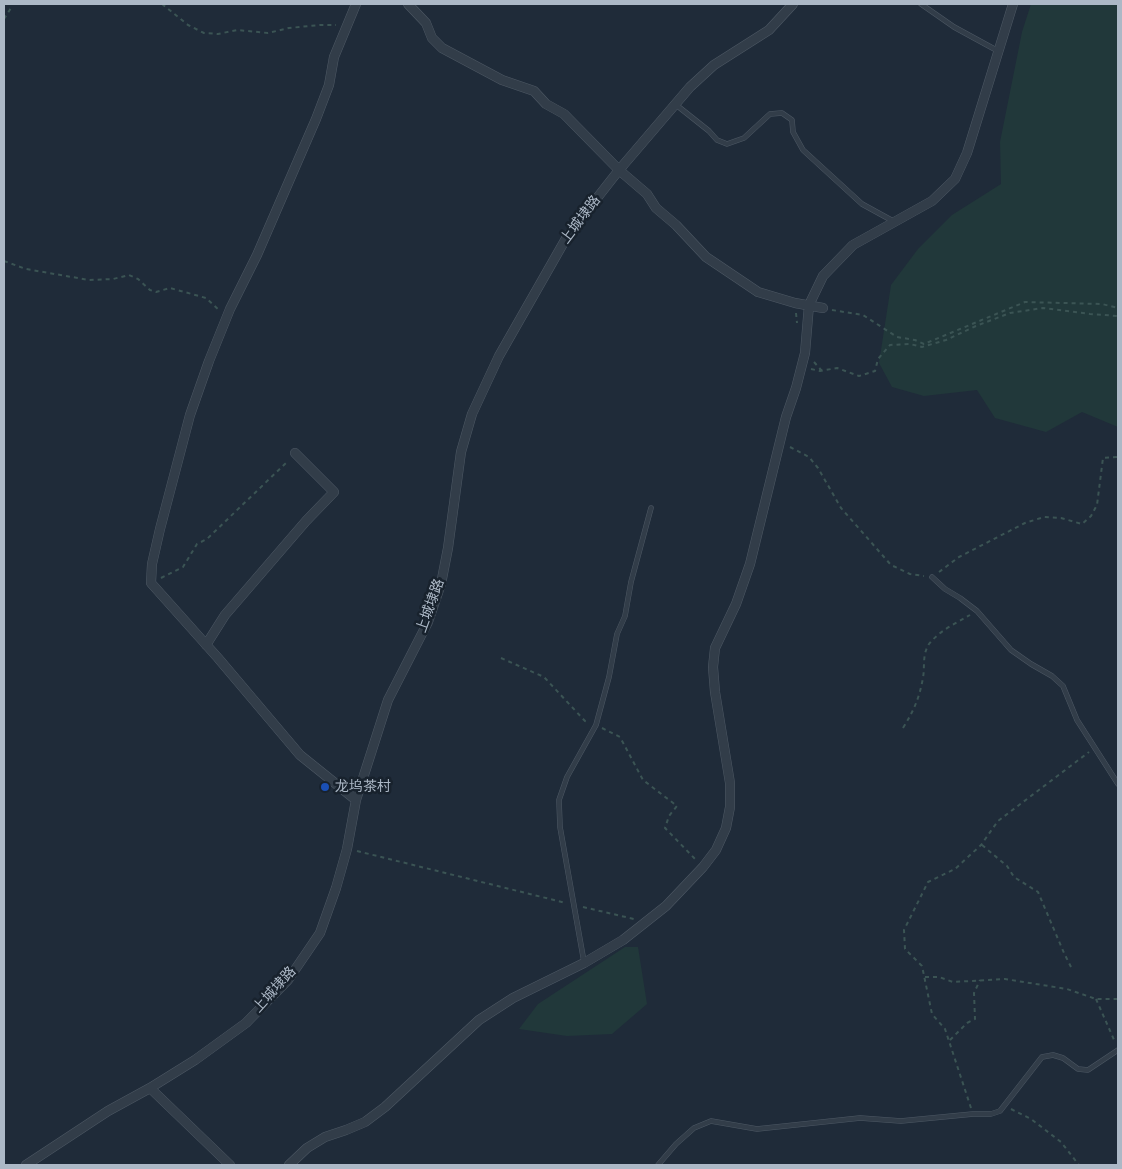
<!DOCTYPE html>
<html>
<head>
<meta charset="utf-8">
<style>
	body { margin:0 }
	#map { position:relative; width:1122px; height:1169px; overflow:hidden; background:#1f2b39; font-family:Roboto,sans-serif }
	canvas { display:block }
	.frame { position:absolute; inset:0; border:5px solid #acb8c6; pointer-events:none }
</style>
</head>
<body>
<div id="map">
<canvas width="1122" height="1169"></canvas>
<div class="frame"></div>
</div>
<script>
const ctx = document.querySelector('canvas').getContext('2d');
ctx.lineJoin = 'round';
function paint(path, color) { ctx.fillStyle = color; ctx.fill(path, 'evenodd'); }
function trace(path, color, width, dash) { ctx.strokeStyle = color; ctx.lineWidth = width; ctx.lineCap = dash ? 'butt' : 'round'; ctx.setLineDash(dash || []); ctx.stroke(path); }
function drawText(font, color, halo, rows, align = 'center') {
  ctx.font = font + ' Roboto,"Noto Sans SC",sans-serif'; ctx.lineWidth = 5; ctx.setLineDash([]); ctx.textBaseline = 'middle'; ctx.strokeStyle = halo; ctx.fillStyle = color; for (const [text, x, y, turn = 0] of rows) {
    ctx.save(); ctx.translate(x, y); ctx.rotate((+turn || 0) * Math.PI / 180); ctx.textAlign = isNaN(turn) ? turn : align; if (halo) ctx.strokeText(text, 0, 0); ctx.fillText(text, 0, 0); ctx.restore();
  }
}
paint(new Path2D(`
	M1031,4h87v423l-36,-15 -36,20 -51,-14 -18,-28 -53,6 -32,-9 -13,-24 12,-78 27,-36 34,-34 49,-31 -1,-42 22,-110z
	M625,947h13l9,57 -35,30 -45,2 -48,-7 19,-25z`), '#21383a');
const lane = new Path2D(`
	M921,4l33,23 44,24
	M675,104l34,27 8,9 10,4 17,-6 26,-24 12,-1 10,7 1,12 10,18 59,54 31,17
	M932,577l13,12 15,9 17,13 34,39 20,14 21,12 11,10 14,34 41,64
	M584,962l-24,-135 -1,-27 8,-23 29,-52 13,-48 8,-43 8,-18 6,-34 20,-74
	M658,1165l18,-21 18,-16 17,-7 46,8 103,-11 41,3 72,-7h18l9,-3 42,-54 11,-2 10,3 15,11 10,1 30,-20`);
const street = new Path2D(`
	M408,4l18,19 6,15 10,10 60,32 32,11 12,13 18,10 55,56 28,24 9,14 20,17 30,32 52,35 37,11 28,5
	M206,645l19,-30 81,-94 28,-29 -39,-39
	M356,800l-56,-45 -82,-97 -67,-75 1,-19 8,-35 30,-114 19,-54 21,-52 27,-54 59,-136 13,-34 5,-28 22,-53
	M150,1088l80,77
	M26,1165l82,-54 42,-23 45,-28 51,-37 42,-43 32,-47 16,-45 11,-39 9,-49 32,-100 40,-78 13,-38 7,-36 13,-96 11,-38 27,-58 69,-121 51,-65 71,-83 24,-22 55,-35 24,-26
	M289,1165l18,-17 18,-11 21,-7 19,-8 20,-15 94,-87 34,-22 71,-35 39,-23 43,-34 37,-39 13,-17 10,-22 4,-21v-24l-15,-91 -2,-25 2,-19 21,-44 14,-40 36,-147 10,-29 9,-35 4,-48 14,-29 30,-31 79,-44 23,-22 12,-26 46,-149`);
trace(lane, '#4d5864', 5.5);
trace(street, '#4d5864', 10);
trace(new Path2D(`
	M162,4l26,21 16,8 14,1 19,-4 31,3 21,-5 31,-3h16
	M4,19l7,-11v-4
	M4,261l22,8 63,11 24,-1 16,-4 9,4 12,11 6,2 14,-4 36,10 13,12
	M832,310l31,5 34,22 18,3 9,4 101,-42 77,2 16,4
	M796,313l1,10
	M814,362l8,9
	M811,369l9,2 17,-3 22,8 16,-5 3,-12 12,-14 20,-1 12,3 24,-7 30,-14 34,-13 33,-5 47,6 28,2
	M790,447l19,10 9,11 23,40 50,57 19,9 14,2
	M939,572l20,-15 66,-34 19,-6 17,1 21,6 9,-8 6,-11 6,-47 15,-1
	M161,578l22,-11 14,-23 10,-5 81,-78
	M501,658l43,19 41,44 4,1
	M602,728l18,9 23,43 34,26 -8,10 -4,12 31,32
	M903,728c11,-18 16,-29 20,-50 2,-12 -1,-23 6,-34 10,-13 27,-21 41,-29
	M982,845l25,21 7,11 24,15 26,61 8,16
	M357,851l209,52
	M583,907l51,12
	M925,977h14l14,5 52,-3 62,10 29,10h22
	M1096,999l19,43
	M950,1040l17,-17 8,-4 -1,-26 6,-13
	M971,1108l-26,-79 -13,-15 -10,-48 -17,-17 -1,-19 24,-48 27,-13 26,-24 17,-24 91,-69
	M1011,1109l20,10 30,23 18,23`), '#3b5454', 2, [4, 4]);
trace(lane, '#323d49', 4.5);
trace(street, '#323d49', 9);
for (const [x, y, r, color] of [
	[325,787,5,"#1a4fb4"]
]) { const dot = new Path2D(); dot.arc(x, y, r, 0, 2 * Math.PI); ctx.fillStyle = color; ctx.fill(dot); trace(dot, '#18222d', 2); }
drawText('14px', '#acb8c6', '#18222d', [
	["上城埭路",581,220,-53],
	["上城埭路",431,606,-70],
	["上城埭路",275,990,-48]
]);
drawText('14px', '#acb8c6', '#18222d', [
	["龙坞茶村",335,787]
], 'left');
</script>
</body>
</html>
